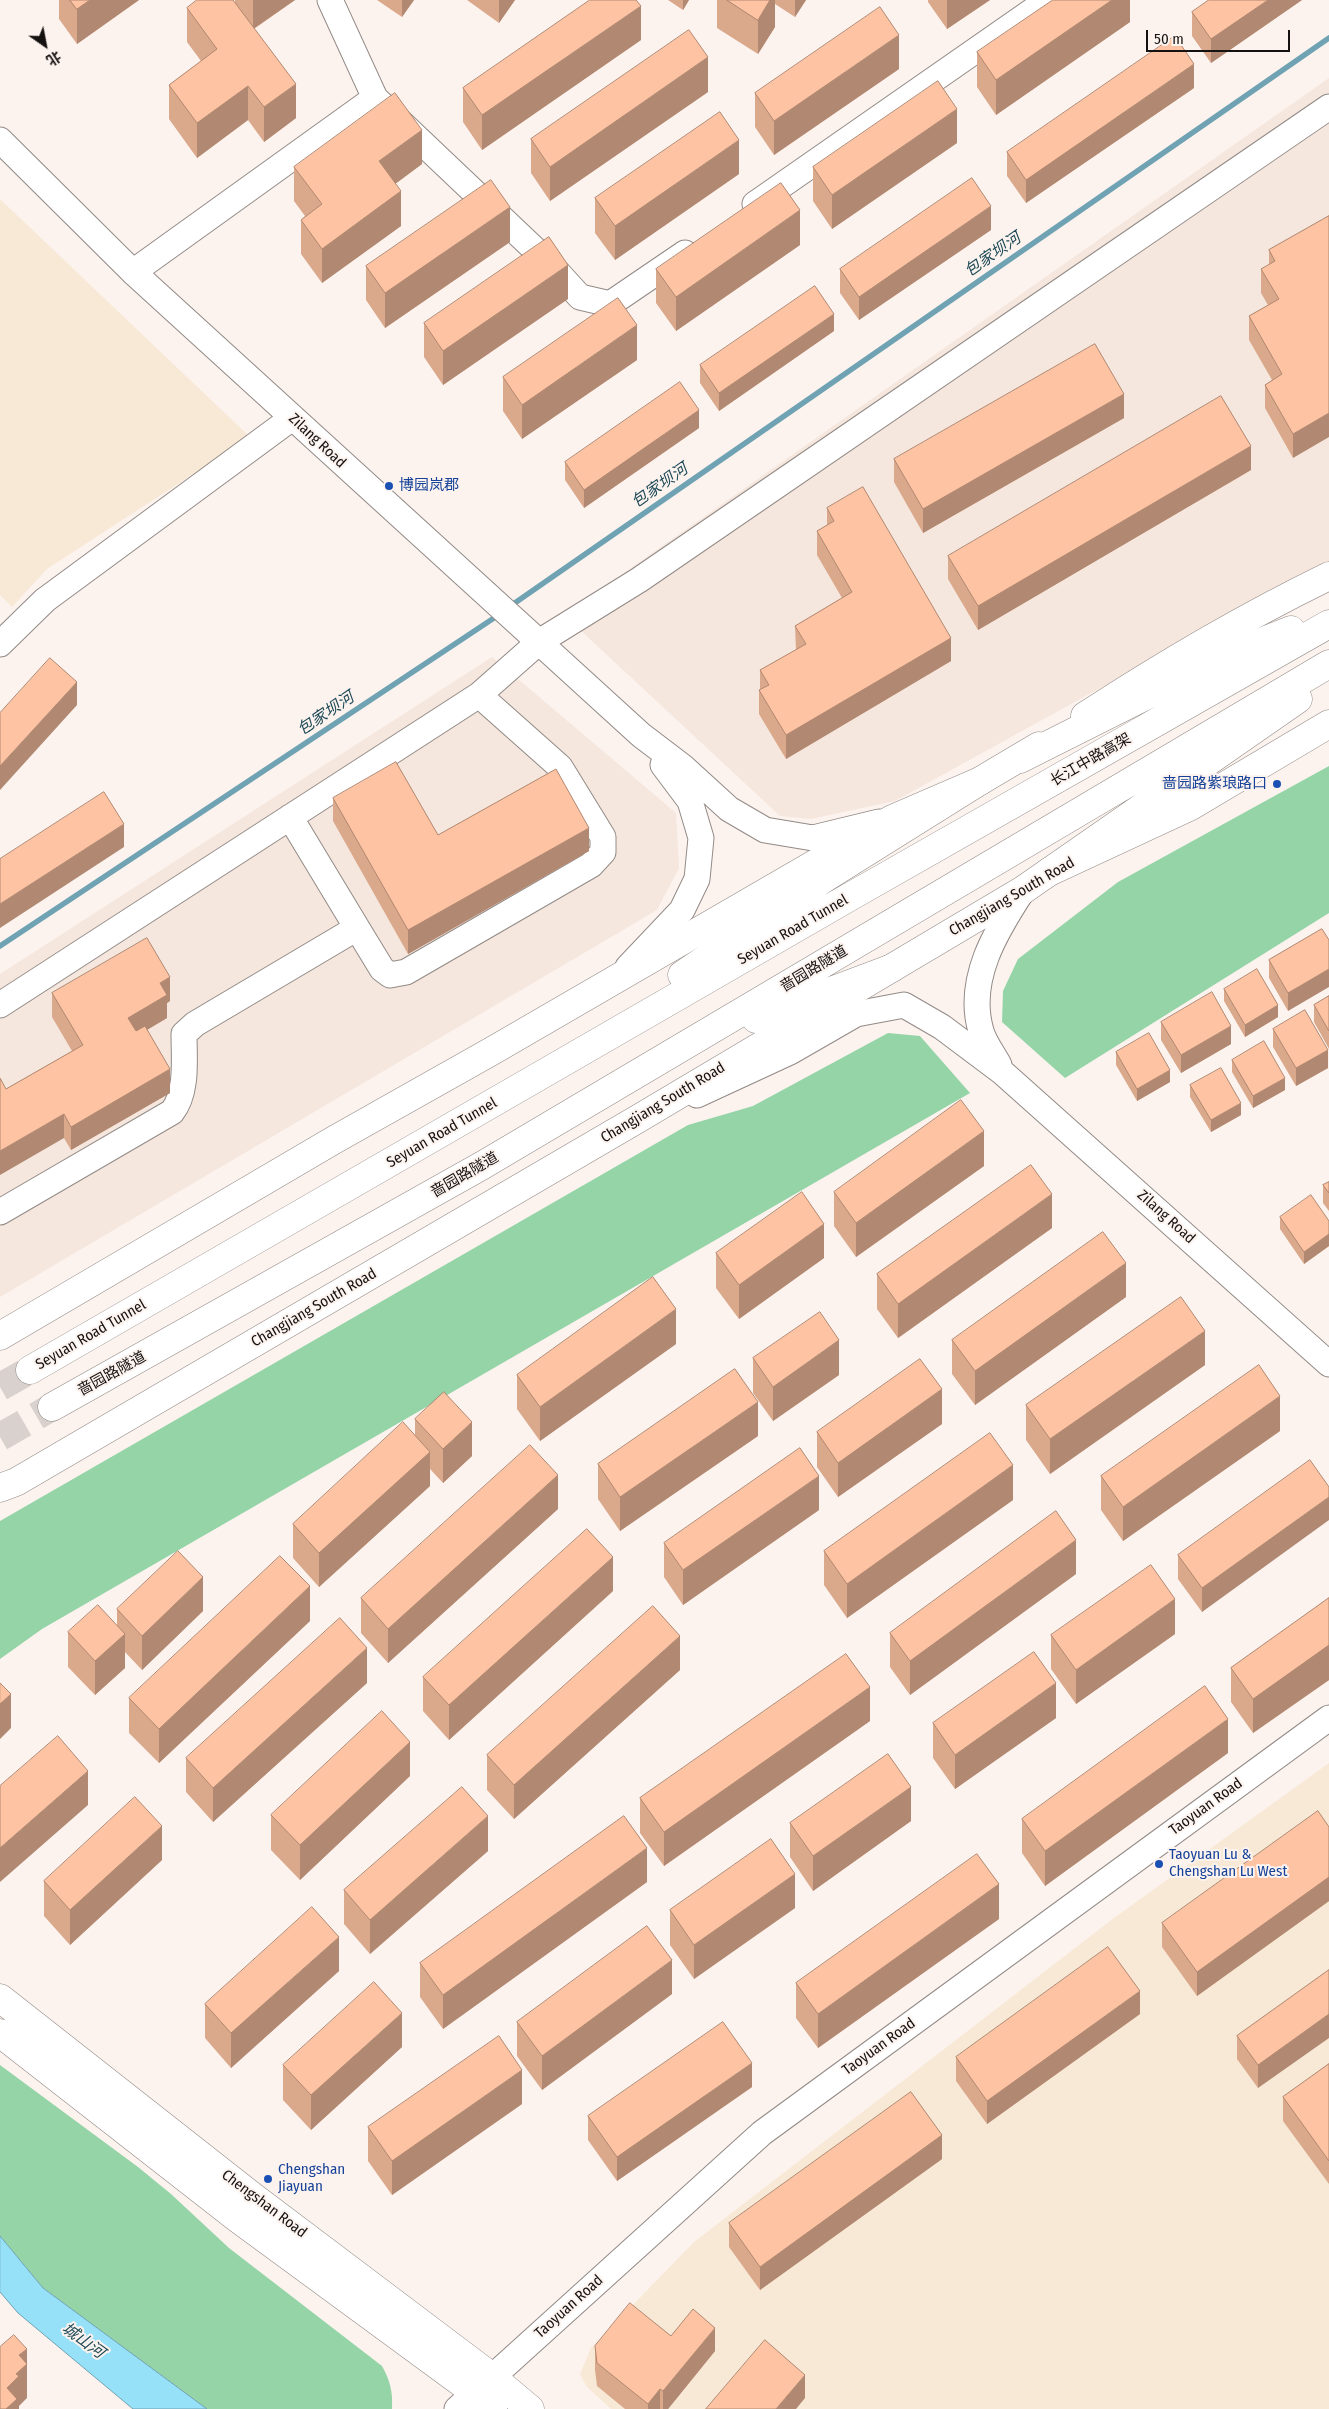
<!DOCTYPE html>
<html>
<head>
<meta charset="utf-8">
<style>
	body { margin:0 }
	#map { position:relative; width:1329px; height:2409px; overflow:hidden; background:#fcf3ef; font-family:"Fira Sans Condensed","Noto Sans SC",sans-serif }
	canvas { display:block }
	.north { position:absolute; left:20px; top:20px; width:50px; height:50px; -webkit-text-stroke:4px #fcf3ef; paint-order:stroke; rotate:147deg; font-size:14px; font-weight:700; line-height:20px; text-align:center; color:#141110 }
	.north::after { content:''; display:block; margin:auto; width:18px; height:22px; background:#141110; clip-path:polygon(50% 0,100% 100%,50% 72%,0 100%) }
	.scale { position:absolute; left:1146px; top:30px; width:144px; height:22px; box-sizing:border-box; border:2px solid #141110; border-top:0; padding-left:6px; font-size:15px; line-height:18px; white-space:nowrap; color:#141110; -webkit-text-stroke:4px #fcf3ef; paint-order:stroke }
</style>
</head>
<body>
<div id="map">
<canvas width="1329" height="2409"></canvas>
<div class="north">北</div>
<div class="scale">50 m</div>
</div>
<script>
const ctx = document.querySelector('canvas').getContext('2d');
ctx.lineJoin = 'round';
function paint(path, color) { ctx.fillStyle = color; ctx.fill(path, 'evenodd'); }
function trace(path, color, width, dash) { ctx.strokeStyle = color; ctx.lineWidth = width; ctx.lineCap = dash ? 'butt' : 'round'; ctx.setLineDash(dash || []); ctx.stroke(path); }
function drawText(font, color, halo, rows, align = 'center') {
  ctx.font = font + ' "Fira Sans Condensed","Noto Sans SC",sans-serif'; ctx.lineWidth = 4; ctx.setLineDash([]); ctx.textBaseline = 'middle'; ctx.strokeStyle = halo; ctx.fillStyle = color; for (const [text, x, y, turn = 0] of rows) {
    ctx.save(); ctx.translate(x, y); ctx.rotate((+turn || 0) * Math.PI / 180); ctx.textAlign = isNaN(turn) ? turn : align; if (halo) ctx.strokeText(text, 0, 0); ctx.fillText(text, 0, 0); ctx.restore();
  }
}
paint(new Path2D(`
	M1329,78v484l-434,239 -84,18 -31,-3 -216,-201z
	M492,657l184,156 3,55 -22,42 -657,387v-323z`), '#f5e7de');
paint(new Path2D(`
	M0,199l250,238 -203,132 -35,38 -12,-12z
	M1329,1763v646h-718l-24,-22 -7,-13 11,-26 103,-106 420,-324z`), '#f8e9d6');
paint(new Path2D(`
	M1329,766v147l-264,165 -63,-56 1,-31 15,-32 100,-77z
	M888,1033l32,3 50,57 -928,536 -42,30v-138l688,-396 65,-19z
	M0,2065l138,102 33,27 58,54 153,118c8,14 11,26 10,43h-185l-164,-121 -43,-52z`), '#95d4a7');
const water = new Path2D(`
	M0,2236l43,52 164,121h-74l-115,-96 -18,-21z`);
paint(water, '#96e0f8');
trace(water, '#6fa2b2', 1);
trace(new Path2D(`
	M509,607l820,-569
	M0,946l500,-332`), '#6fa2b2', 5.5);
trace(new Path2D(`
	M0,1387l30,-17
	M0,1437l52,-30`), '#d9d1ce', 28, [28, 14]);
const minor = new Path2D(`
	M330,0l45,98 174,165 31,34 30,7 75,-51
	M0,140l133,132 508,463 42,32 46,42 36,21 48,8 66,-16
	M755,204l293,-204
	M133,272l242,-174
	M0,644l45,-44 247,-182
	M290,817l67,111
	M628,967l54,-57 15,-31 4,-41 -11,-37 -27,-36
	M0,1005l479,-310 60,-53 100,-62 690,-473
	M999,1065c-6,-11 -15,-23 -18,-34 -15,-51 15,-100 42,-141
	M697,1095l93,-43 66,-38 48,-9 38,22 60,45 327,292
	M0,1212l172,-100c16,-20 12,-54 12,-78l11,-10 162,-96 25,41 8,6 16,-3 185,-107 12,-13v-15l-43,-70 -81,-72
	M457,2409l305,-276 567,-415`);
const major = new Path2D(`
	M1085,716c78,-51 160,-99 244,-140
	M0,1336l334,-196 158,-89 400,-232 88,-38 59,-35
	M0,1488l16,-6 620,-362 387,-230 26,-18 142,-66 138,-82
	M0,1998l252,198 240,181 38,32
	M0,2033l237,185 237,174 19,17`);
const highway = new Path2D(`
	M1020,759l199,-100 72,-29
	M1049,872l249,-173
	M682,975l143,-97 155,-97
	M756,1019l136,-51
	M30,1370l823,-475 476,-271
	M52,1407l431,-242 846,-501`);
trace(minor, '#928a86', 27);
trace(major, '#928a86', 29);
trace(highway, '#928a86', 29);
trace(minor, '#fff', 25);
trace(major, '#fff', 28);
trace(highway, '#fff', 28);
paint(new Path2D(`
	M59,0h80l-62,44 -18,-25z
	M235,0h60l-41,29 42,89 -32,24 -16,-22 -51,38 -28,-39v-34l32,-24 -14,-19v-34l48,-5z
	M377,0h37l-12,17z
	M467,0h48l-16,23z
	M668,0h21l-6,10z
	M717,0h89l-11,17 -20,-13v23l-17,27 -41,-26z
	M928,0h62l-43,29 -19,-27z
	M1130,0v22l-134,93 -19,-28v-35z
	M1302,0l-91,63 -19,-27v-24z
	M641,40l-159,110 -19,-28v-34z
	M899,69l-125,86 -19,-28v-34z
	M1194,88l-168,115 -19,-27v-24z
	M708,92l-158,109 -19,-28v-34z
	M957,143l-125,86 -19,-28v-34z
	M422,164l-27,20 6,42 -79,57 -21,-29v-34l4,-4 -11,-15v-34z
	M739,174l-124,86 -20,-27v-35z
	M1329,216l-36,242 -28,-50v-23l7,-5 -23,-40v-24l19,-11 -7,-12v-24l8,-4v-15z
	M991,230l-132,90 -19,-27v-24z
	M510,242l-125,86 -19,-28v-34z
	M800,245l-124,86 -20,-28v-34z
	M568,299l-125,86 -19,-28v-34z
	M834,331l-115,80 -19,-28v-18z
	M637,360l-115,79 -19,-28v-34z
	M1124,418l-201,115 -29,-51v-23z
	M699,428l-115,80 -19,-28v-18z
	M1251,470l-273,160 -30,-51v-23z
	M827,508l124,153 -165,98 -27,-45v-24l1,-1v-19l36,-20 -1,-24 47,-28 -25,-43v-24l10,-6z
	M333,798l105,37 151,16 -181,103 -75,-133z
	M1322,929l-34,82 -19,-33v-18z
	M1224,989l54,28 -33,20 -21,-36z
	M52,993l118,8 -3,2v15l-20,12 23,63 -99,57 -7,-12 -58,-49 66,-38 -20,-34z
	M1329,996v53l-15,-27v-17z
	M1161,1022l70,22 -50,29 -20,-33z
	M1273,1029l55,39 -32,18 -23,-39z
	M1116,1052l54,30 -33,19 -21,-36z
	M1232,1060l53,30 -32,18 -21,-36z
	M1190,1085l51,30 -30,17 -21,-35z
	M984,1166l-128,91 -22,-31v-34z
	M1329,1182v29l-6,-8v-18z
	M1280,1217l49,4v25l-25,18 -24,-35z
	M1052,1228l-154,110 -21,-29v-35z
	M716,1253l108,5 -85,61 -23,-31z
	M1126,1297l-151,108 -23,-31v-34z
	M676,1344l-136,97 -23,-32v-34z
	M753,1358l86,17 -66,46 -20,-28z
	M1205,1365l-155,109 -24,-34v-35z
	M415,1419l57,37 -29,27 -13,-14v17l-111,101 -26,-29v-34l122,-89z
	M942,1424l-104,73 -21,-30v-35z
	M1280,1431l-157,110 -22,-31v-34z
	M758,1436l-138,95 -22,-32v-35z
	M1329,1487l-127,125 -24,-33v-24z
	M1013,1500l-166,118 -23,-33v-34z
	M558,1509l-170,154 -27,-30v-35z
	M819,1510l-136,95 -19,-28v-34z
	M1076,1574l-166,121 -20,-28v-34z
	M613,1591l-164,149 -26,-29v-34z
	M1329,1598v82l-76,53 -22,-31v-34z
	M117,1609l86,2 -61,59 -17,-18v16l-30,27 -27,-28v-35l49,-7z
	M310,1621l-151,142 -30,-30v-35z
	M1175,1634l-99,70 -25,-35v-34z
	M680,1670l-166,149 -27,-29v-35z
	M367,1683l-154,139 -27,-30v-34z
	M1056,1718l-101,71 -22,-31v-35z
	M870,1721l-206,145 -24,-33v-35z
	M1228,1753l-183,133 -23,-33v-34z
	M410,1776l-110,104 -29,-30v-35z
	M911,1821l-98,70 -23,-34v-34z
	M1329,1827v74l-132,95 -35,-49v-24z
	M488,1851l-118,103 -26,-30v-34z
	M162,1860l-92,85 -26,-29v-35z
	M647,1882l-204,147 -23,-32v-34z
	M795,1908l-101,71 -24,-34v-35z
	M999,1919l-181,129 -22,-30v-35z
	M1329,1970l-71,118 -21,-29v-23z
	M339,1971l-108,97 -26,-30v-34z
	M672,1994l-130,96 -25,-34v-34z
	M1140,2014l-153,110 -31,-43v-24z
	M402,2047l-91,83 -28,-30v-35z
	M1329,2064v120l-46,-63v-24z
	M752,2087l-135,94 -29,-41v-24z
	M522,2104l-130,91 -24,-34v-34z
	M942,2159l-182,131 -31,-43v-24z
	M671,2336l44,15 -47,58h-43l-28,-23 -2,-16v-24z`), '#daa88b');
paint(new Path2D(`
	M90,0h49l-62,44v-35z
	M253,0h42l-42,29z
	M402,0h12l-12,17z
	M499,0h16l-16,23z
	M683,0h6l-6,10z
	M770,0h5v27l-17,27v-34z
	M795,0h11l-11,17z
	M947,0h43l-43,29z
	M1112,0h18v22l-134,93v-35z
	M1268,0h34l-91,63v-24z
	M641,6v34l-159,110v-35z
	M899,35v34l-125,86v-34z
	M708,57v35l-158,109v-34z
	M1194,64v24l-168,115v-23z
	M296,84v34l-32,24v-35z
	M248,86v34l-51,38v-35z
	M957,109v34l-125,86v-34z
	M422,130v34l-43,32v-35z
	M739,140v34l-124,86v-34z
	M401,191v35l-79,57v-34z
	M991,206v24l-132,90v-23z
	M510,207v35l-125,86v-35z
	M800,210v35l-124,86v-34z
	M568,265v34l-125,86v-34z
	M834,314v17l-115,80v-18z
	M637,325v35l-115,79v-34z
	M1124,394v24l-201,115v-24z
	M699,410v18l-115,80v-18z
	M1329,413v24l-36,21v-24z
	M1251,446v24l-273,160v-24z
	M951,638v23l-165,98v-24z
	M77,682v23l-77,85v-24z
	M124,824v23l-124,81v-24z
	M589,828v23l-181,103v-24z
	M1329,969v18l-41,24v-18z
	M170,977v24l-3,2v15l-39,23v-23l32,-35z
	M1278,1005v12l-33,20v-12z
	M1231,1026v18l-50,29v-18z
	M1328,1050v18l-32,18v-18z
	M170,1069v24l-99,57v-23z
	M1170,1070v12l-33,19v-12z
	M1285,1078v12l-32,18v-12z
	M1241,1103v12l-30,17v-12z
	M64,1114v24l-64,37v-24z
	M984,1131v35l-128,91v-34z
	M1052,1194v34l-154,110v-34z
	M824,1224v34l-85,61v-34z
	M1329,1234v12l-25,18v-12z
	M1126,1263v34l-151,108v-34z
	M676,1309v35l-136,97v-34z
	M1205,1331v34l-155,109v-35z
	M839,1340v35l-66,46v-34z
	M942,1389v35l-104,73v-34z
	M1280,1396v35l-157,110v-34z
	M758,1402v34l-138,95v-34z
	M472,1422v34l-29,27v-34z
	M430,1452v34l-111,101v-34z
	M1013,1465v35l-166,118v-34z
	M558,1475v34l-170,154v-34z
	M819,1476v34l-136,95v-35z
	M1329,1497v23l-127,92v-24z
	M1076,1540v34l-166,121v-34z
	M613,1557v34l-164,149v-35z
	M203,1577v34l-61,59v-34z
	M310,1586v35l-151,142v-34z
	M1175,1599v35l-99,70v-34z
	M125,1634v34l-30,27v-34z
	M680,1636v34l-166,149v-34z
	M1329,1645v35l-76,53v-34z
	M367,1648v35l-154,139v-34z
	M1056,1683v35l-101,71v-34z
	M870,1687v34l-206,145v-34z
	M11,1694v34l-11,11v-35z
	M1228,1719v34l-183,133v-35z
	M410,1742v34l-110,104v-35z
	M88,1771v34l-88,77v-34z
	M911,1787v34l-98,70v-35z
	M488,1816v35l-118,103v-34z
	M162,1826v34l-92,85v-35z
	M647,1848v34l-204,147v-34z
	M795,1874v34l-101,71v-34z
	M1329,1877v24l-132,95v-24z
	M999,1884v35l-181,129v-34z
	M339,1937v34l-108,97v-35z
	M672,1960v34l-130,96v-34z
	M1140,1991v23l-153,110v-23z
	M402,2013v34l-91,83v-35z
	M1329,2014v24l-71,50v-23z
	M752,2063v24l-135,94v-24z
	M522,2070v34l-130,91v-34z
	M942,2135v24l-182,131v-23z
	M715,2328v23l-47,58h-5v-18z
	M27,2349v49l-8,8v3h-13l1,-21 9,-14 3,-19z
	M805,2375v23l-9,11h-20z
	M660,2389v20h-12v-5z`), '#b18871');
const building = new Path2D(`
	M70,0h20l-13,9z
	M197,0h36l63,84 -32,23 -16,-21 -51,37 -28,-38 48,-36 -30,-41z
	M590,0h46l5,6 -159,109 -19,-27z
	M727,0h43l-12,20z
	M1053,0h59l-116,80 -19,-28z
	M1209,0h59l-57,39 -19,-27z
	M880,7l19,28 -125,86 -19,-28z
	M689,30l19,27 -158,110 -19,-28z
	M1175,36l19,28 -168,116 -19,-28z
	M938,81l19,28 -125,86 -19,-28z
	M395,93l27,37 -43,31 22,30 -79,58 -21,-29 21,-16 -28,-37z
	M720,112l19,28 -124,86 -20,-28z
	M972,178l19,28 -132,91 -19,-28z
	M491,180l19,27 -125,86 -19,-27z
	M781,183l19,27 -124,87 -20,-28z
	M1329,216v197l-36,21 -28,-49 17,-11 -33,-58 30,-17 -18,-30 14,-8 -6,-11z
	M549,237l19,28 -125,86 -19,-28z
	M815,286l19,28 -115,79 -19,-28z
	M618,298l19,27 -115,80 -19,-28z
	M1095,344l29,50 -201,115 -29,-50z
	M680,382l19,28 -115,80 -19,-28z
	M1221,396l30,50 -273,160 -30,-50z
	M863,487l88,151 -165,97 -27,-45 10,-5 -9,-15 46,-26 -11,-18 57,-34 -35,-61 17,-10 -7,-13z
	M50,658l27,24 -77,84v-53z
	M396,762l42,73 118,-66 33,59 -181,102 -75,-132z
	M104,792l20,32 -124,80v-45z
	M1322,929l7,11v29l-41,24 -19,-33z
	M147,938l23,39 -10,6 7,12 -39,23 8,13 9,-5 25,43 -99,58 -7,-13 -64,37v-73l6,11 77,-44 -31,-52z
	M1257,969l21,36 -33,20 -21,-36z
	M1212,992l19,34 -50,29 -20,-33z
	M1329,996v35l-15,-26z
	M1305,1010l23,40 -32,18 -23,-39z
	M1149,1033l21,37 -33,19 -21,-37z
	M1264,1041l21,37 -32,18 -21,-36z
	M1221,1068l20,35 -30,17 -21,-35z
	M961,1100l23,31 -128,92 -22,-31z
	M1031,1165l21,29 -154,110 -21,-30z
	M1329,1182v11l-6,-8z
	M802,1192l22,32 -85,61 -23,-32z
	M1311,1195l18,26v13l-25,18 -24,-35z
	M1103,1232l23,31 -151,108 -23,-31z
	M653,1277l23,32 -136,98 -23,-32z
	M1181,1297l24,34 -155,108 -24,-34z
	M820,1312l19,28 -66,47 -20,-29z
	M920,1359l22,30 -104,74 -21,-31z
	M1259,1365l21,31 -157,111 -22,-31z
	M735,1369l23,33 -138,95 -22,-33z
	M444,1392l28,30 -29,27 -28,-30z
	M403,1422l27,30 -111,101 -26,-29z
	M990,1433l23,32 -166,119 -23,-33z
	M530,1445l28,30 -170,154 -27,-31z
	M800,1448l19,28 -136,94 -19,-27z
	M1310,1460l19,27v10l-127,91 -24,-33z
	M1056,1511l20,29 -166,121 -20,-28z
	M587,1529l26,28 -164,148 -26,-28z
	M178,1551l25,26 -61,59 -25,-27z
	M280,1556l30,30 -151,143 -30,-31z
	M1151,1565l24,34 -99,71 -25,-35z
	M1329,1598v47l-76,54 -22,-31z
	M98,1605l27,29 -30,27 -27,-29z
	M653,1606l27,30 -166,149 -27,-30z
	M340,1618l27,30 -154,140 -27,-30z
	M1034,1652l22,31 -101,72 -22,-32z
	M846,1654l24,33 -206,145 -24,-34z
	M0,1683l11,11 -11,10z
	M1205,1686l23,33 -183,132 -23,-32z
	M382,1711l28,31 -110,103 -29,-30z
	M58,1736l30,35 -88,77v-62z
	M888,1754l23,33 -98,69 -23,-33z
	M462,1787l26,29 -118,104 -26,-30z
	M135,1797l27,29 -92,84 -26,-29z
	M1318,1811l11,16v50l-132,95 -35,-49z
	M624,1816l23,32 -204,147 -23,-32z
	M771,1839l24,35 -101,71 -24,-35z
	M977,1854l22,30 -181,130 -22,-31z
	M312,1907l27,30 -108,96 -26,-29z
	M647,1926l25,34 -130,96 -25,-34z
	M1108,1947l32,44 -153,110 -31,-44z
	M1329,1970v44l-71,51 -21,-29z
	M374,1982l28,31 -91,82 -28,-30z
	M723,2022l29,41 -135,94 -29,-41z
	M499,2036l23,34 -130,91 -24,-34z
	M1329,2064v97l-46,-64z
	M911,2092l31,43 -182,132 -31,-44z
	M630,2303l41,33 22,-27 22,19 -52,63 -3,-2 -12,15 -51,-41 -2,-17z
	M14,2335l13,14 -8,6 8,9 -11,10 3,2 -12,12 10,11 -11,10h-6v-62z
	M765,2340l40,35 -29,34h-70z`);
paint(building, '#fdc3a2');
trace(building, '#b18871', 1);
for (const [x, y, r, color] of [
	[389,486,5,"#1a4fb4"],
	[1277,784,5,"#1a4fb4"],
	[1159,1864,5,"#1a4fb4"],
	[268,2179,5,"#1a4fb4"]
]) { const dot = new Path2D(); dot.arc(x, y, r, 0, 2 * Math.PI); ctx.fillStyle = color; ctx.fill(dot); trace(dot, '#fcf3ef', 2); }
drawText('15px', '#141110', '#fcf3ef', [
	["Zilang Road",317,441,43],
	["长江中路高架",1091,760,-30],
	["Changjiang South Road",1012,897,-30],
	["Seyuan Road Tunnel",793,930,-30],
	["啬园路隧道",814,969,-31],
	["Changjiang South Road",663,1103,-31],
	["Seyuan Road Tunnel",442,1133,-30],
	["啬园路隧道",465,1175,-30],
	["Zilang Road",1166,1217,42],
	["Changjiang South Road",314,1308,-30],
	["Seyuan Road Tunnel",91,1335,-30],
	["啬园路隧道",112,1374,-29],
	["Taoyuan Road",1206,1807,-36],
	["Taoyuan Road",879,2047,-36],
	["Chengshan Road",264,2204,37],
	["Taoyuan Road",569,2307,-42]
]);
drawText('15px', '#164399', '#fcf3ef', [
	["博园岚郡",399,486],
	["啬园路紫琅路口",1267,784,"right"],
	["Taoyuan Lu &",1169,1855],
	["Chengshan Lu West",1169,1872],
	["Chengshan",278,2170],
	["Jiayuan",278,2187]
], 'left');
drawText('italic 16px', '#1d4956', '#fcf3ef', [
	["包家坝河",993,255,-35],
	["包家坝河",660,486,-35],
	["包家坝河",326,714,-34],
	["城山河",83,2341,36]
]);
</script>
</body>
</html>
